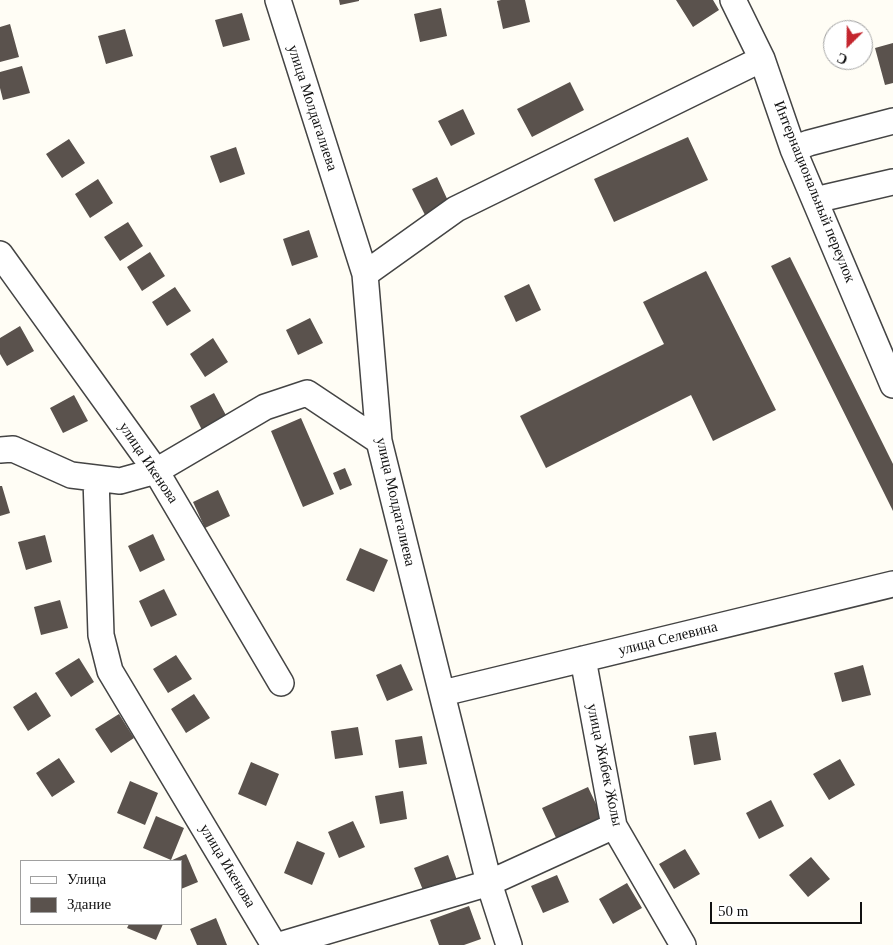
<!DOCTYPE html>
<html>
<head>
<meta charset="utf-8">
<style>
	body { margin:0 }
	#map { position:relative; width:893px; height:945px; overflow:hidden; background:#fffdf5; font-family:Georgia,serif }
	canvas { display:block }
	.legend { position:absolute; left:20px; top:860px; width:162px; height:65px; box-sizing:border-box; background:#fff; border:1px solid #a0a0a0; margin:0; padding:6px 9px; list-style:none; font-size:15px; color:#111 }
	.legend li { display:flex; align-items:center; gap:10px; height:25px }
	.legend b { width:25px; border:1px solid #a0a0a0 }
	.north { position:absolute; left:823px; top:20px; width:50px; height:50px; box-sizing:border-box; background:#fff; border:1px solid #a0a0a0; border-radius:50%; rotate:203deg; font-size:14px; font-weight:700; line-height:20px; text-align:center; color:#111 }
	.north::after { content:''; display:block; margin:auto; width:18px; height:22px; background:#c4262e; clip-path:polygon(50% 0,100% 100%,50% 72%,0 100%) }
	.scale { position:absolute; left:710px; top:902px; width:152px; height:22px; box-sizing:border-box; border:2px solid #111; border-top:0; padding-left:6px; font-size:15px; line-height:18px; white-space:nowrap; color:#111; -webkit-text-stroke:4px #fff; paint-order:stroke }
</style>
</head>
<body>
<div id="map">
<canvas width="893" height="945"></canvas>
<ul class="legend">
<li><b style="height:6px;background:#fff"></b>Улица</li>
<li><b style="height:14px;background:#5a524d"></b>Здание</li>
</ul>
<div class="north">С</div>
<div class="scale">50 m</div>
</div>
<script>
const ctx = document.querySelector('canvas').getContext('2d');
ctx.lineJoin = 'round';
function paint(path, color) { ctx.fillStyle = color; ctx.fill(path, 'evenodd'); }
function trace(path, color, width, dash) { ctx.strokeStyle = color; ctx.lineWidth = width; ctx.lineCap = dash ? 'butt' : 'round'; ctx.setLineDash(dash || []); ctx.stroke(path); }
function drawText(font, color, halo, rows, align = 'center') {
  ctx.font = font + ' Georgia,serif'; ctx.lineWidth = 5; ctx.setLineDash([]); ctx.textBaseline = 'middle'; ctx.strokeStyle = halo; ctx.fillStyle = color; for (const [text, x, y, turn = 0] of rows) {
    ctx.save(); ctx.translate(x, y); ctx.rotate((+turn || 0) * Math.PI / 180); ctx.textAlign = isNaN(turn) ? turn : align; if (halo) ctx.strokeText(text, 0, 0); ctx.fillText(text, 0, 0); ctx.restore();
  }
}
paint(new Path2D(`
	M339,0h20v1l-19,4z
	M501,0h24l5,22 -27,7 -6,-28z
	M676,0h37l6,10 -26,17z
	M441,8l6,28 -27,6 -6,-28z
	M242,13l8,27 -27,7 -8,-27z
	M10,24l9,33 -19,5v-35z
	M125,29l8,27 -27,8 -8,-28z
	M893,43v40l-8,2 -10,-37z
	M22,66l8,27 -27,7 -3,-12v-16z
	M570,82l14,28 -52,27 -15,-28z
	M463,109l12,25 -24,12 -13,-25z
	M688,137l20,43 -94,42 -20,-43z
	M69,139l16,24 -23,15 -16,-24z
	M236,147l9,27 -25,9 -10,-27z
	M437,177l12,26 -24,12 -13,-26z
	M98,179l15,24 -23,15 -15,-24z
	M128,222l15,24 -23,15 -16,-24z
	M309,230l9,27 -26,9 -9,-27z
	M150,252l15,24 -23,15 -15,-24z
	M790,257l103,207v47l-122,-245z
	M706,271l70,139 -63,31 -22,-46 -145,73 -26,-52 144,-72 -21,-42z
	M529,284l12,26 -25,12 -12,-26z
	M175,287l16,24 -24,15 -15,-24z
	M310,318l13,25 -25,12 -12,-25z
	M20,326l14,25 -27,15 -7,-12v-16z
	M213,338l15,24 -23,15 -15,-23z
	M214,393l14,26 -25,13 -13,-26z
	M74,395l14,26 -25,12 -13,-25z
	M301,418l33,76 -31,13 -32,-76z
	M345,468l7,17 -12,5 -7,-17z
	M0,486h2l8,27 -10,3z
	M218,490l12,26 -25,12 -12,-26z
	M153,534l12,26 -25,12 -12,-26z
	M45,535l7,27 -26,8 -8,-28z
	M360,548l28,12 -14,32 -28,-12z
	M164,589l13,26 -26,12 -12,-26z
	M60,600l8,28 -27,7 -7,-28z
	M176,655l16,24 -24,14 -15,-24z
	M79,658l15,24 -23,15 -16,-24z
	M401,664l12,26 -26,11 -11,-26z
	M863,665l8,30 -29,7 -8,-29z
	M36,692l15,24 -23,15 -15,-24z
	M194,694l16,24 -24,15 -15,-24z
	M119,714l15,24 -23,15 -16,-24z
	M358,727l5,28 -28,4 -4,-28z
	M716,732l5,28 -27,5 -5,-29z
	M422,736l5,28 -28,4 -4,-28z
	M59,758l16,24 -23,15 -16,-24z
	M840,759l15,26 -26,15 -16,-26z
	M251,762l28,12 -13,32 -28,-12z
	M130,781l28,12 -13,32 -28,-12z
	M588,787l16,34 -46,21 -16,-34z
	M403,791l4,28 -27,5 -5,-28z
	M771,800l13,26 -25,13 -13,-26z
	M156,816l28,12 -13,32 -28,-12z
	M353,821l12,26 -26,11 -11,-26z
	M297,841l28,12 -13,32 -28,-12z
	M685,849l15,25 -26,15 -15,-25z
	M186,854l12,28 -17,7v-28h-11z
	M448,855l10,28 -33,12 -11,-27z
	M811,857l19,22 -22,18 -19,-22z
	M557,875l12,27 -26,11 -12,-27z
	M627,883l15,25 -29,16 -14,-25z
	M469,906l12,33 -17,6h-25l-9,-25z
	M216,918l11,27h-30l-7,-16z
	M129,924h34l-7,16 -29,-12z`), '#5a524d');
const minor = new Path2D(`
	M278,0l87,274 14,167 110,442 20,62
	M733,0l29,59 31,90 100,236
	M793,149l16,-6 84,-22
	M815,200l78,-18
	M0,254l156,217 125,212
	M365,274l91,-65 306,-150
	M0,450l13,-1 58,26 49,6 36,-10 109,-64 42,-14 72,48
	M96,478l5,157 9,36 164,274
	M583,659l31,167 69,119
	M443,693l450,-109
	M280,945l209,-62 125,-57`);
trace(minor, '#444', 28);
trace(minor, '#fff', 25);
drawText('15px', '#111', '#fff', [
	["улица Молдагалиева",312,108,72],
	["Интернациональный переулок",814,192,68],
	["улица Икенова",148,463,56],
	["улица Молдагалиева",395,502,77],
	["улица Селевина",668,639,-14],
	["улица Жибек Жолы",604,765,78],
	["улица Икенова",227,866,59]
]);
</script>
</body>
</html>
